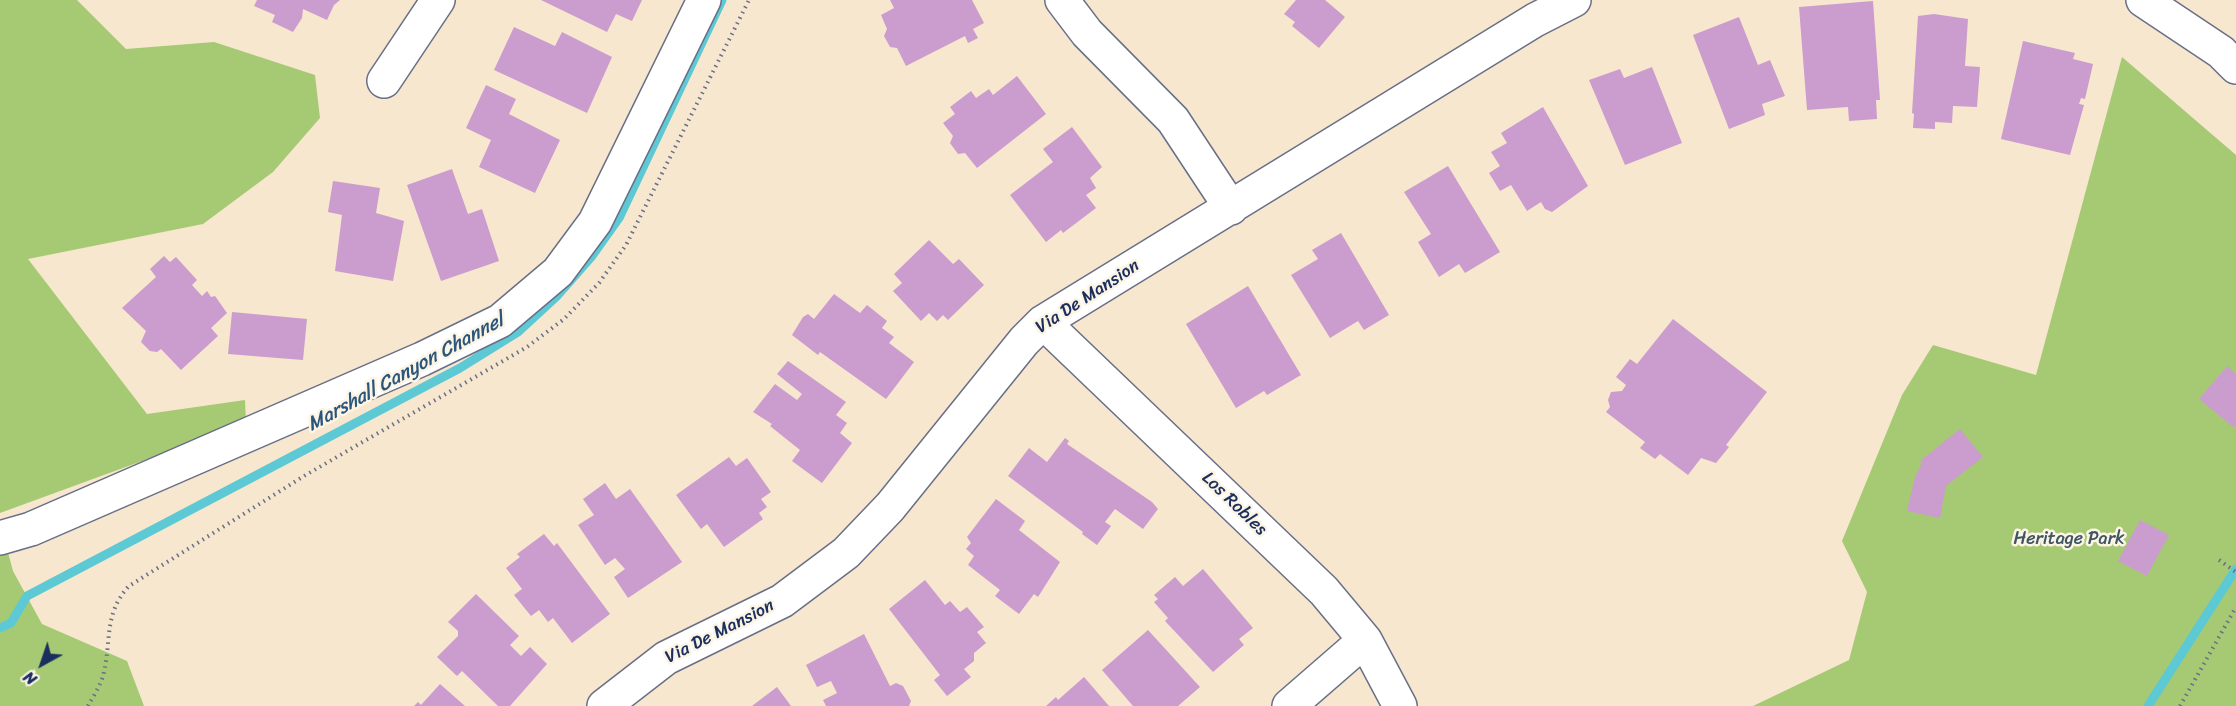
<!DOCTYPE html>
<html>
<head>
<meta charset="utf-8">
<style>
	body { margin:0 }
	#map { position:relative; width:2236px; height:706px; overflow:hidden; background:#f7e7cf; font-family:Sriracha,sans-serif }
	canvas { display:block }
	.north { position:absolute; left:12px; top:634px; width:60px; height:60px; -webkit-text-stroke:4px #fcf5e5; paint-order:stroke; rotate:220deg; font-size:16px; font-weight:700; line-height:24px; text-align:center; color:#1b2f5e }
	.north::after { content:''; display:block; margin:auto; width:21px; height:27px; background:#1b2f5e; clip-path:polygon(50% 0,100% 100%,50% 72%,0 100%) }
</style>
</head>
<body>
<div id="map">
<canvas width="2236" height="706"></canvas>
<div class="north">N</div>
</div>
<script>
const ctx = document.querySelector('canvas').getContext('2d');
ctx.lineJoin = 'round';
function paint(path, color) { ctx.fillStyle = color; ctx.fill(path, 'evenodd'); }
function trace(path, color, width, dash) { ctx.strokeStyle = color; ctx.lineWidth = width; ctx.lineCap = dash ? 'butt' : 'round'; ctx.setLineDash(dash || []); ctx.stroke(path); }
function drawText(font, color, halo, rows, align = 'center') {
  ctx.font = font + ' Sriracha,sans-serif'; ctx.lineWidth = 5; ctx.setLineDash([]); ctx.textBaseline = 'middle'; ctx.strokeStyle = halo; ctx.fillStyle = color; for (const [text, x, y, turn = 0] of rows) {
    ctx.save(); ctx.translate(x, y); ctx.rotate((+turn || 0) * Math.PI / 180); ctx.textAlign = isNaN(turn) ? turn : align; if (halo) ctx.strokeText(text, 0, 0); ctx.fillText(text, 0, 0); ctx.restore();
  }
}
paint(new Path2D(`
	M0,0h77l49,49 88,-7 101,33 5,43 -47,54 -70,52 -175,35 119,155 98,-14 1,23 -246,90z
	M2122,57l114,98v551h-483l96,-46 18,-68 -25,-51 60,-146 31,-50 103,30z
	M0,523l13,48 29,53 85,37 17,45h-144z`), '#a6ca73');
trace(new Path2D(`
	M0,628l11,-5 16,-27 433,-228 58,-36 38,-35 36,-41 27,-38 103,-218
	M2148,706l88,-137`), '#5cc9d4', 9);
paint(new Path2D(`
	M257,0h83l-6,5 -7,15 -24,-11 -1,9 -9,14 -21,-10 3,-7 -21,-9z
	M541,0h101l-10,21 -16,-7 -9,18z
	M890,0h82l12,23 -11,6 5,9 -10,5 -3,-7 -59,30 -9,-18 -7,-1 -6,-11 3,-7 -6,-14 13,-7z
	M1296,0h29l20,17 -26,31 -27,-22 3,-4 -11,-8z
	M1873,1l7,99h-4l1,19 -28,2 -1,-14 -41,3 -8,-103z
	M1934,14l34,5 -3,47 15,1 -3,40 -24,-1 -1,17 -17,-1v7l-22,-1 1,-14 -2,-1 6,-97z
	M1739,17l19,48 12,-5 15,36 -23,8 3,11 -36,14 -36,-94z
	M514,27l41,19 7,-14 50,25 -25,56 -93,-43z
	M2023,41l52,12 -2,6 20,5 -8,35 -4,-1 -2,6 5,1 -14,50 -69,-16z
	M1652,67l30,76 -57,22 -36,-85 31,-11 4,9z
	M1017,76l29,38 -69,54 -12,-15 -7,1 -8,-11 3,-7 -10,-13 12,-9 -5,-7 21,-16 5,7 13,-9 4,6z
	M486,85l30,14 -7,15 51,26 -25,53 -56,-26 12,-27 -25,-12z
	M1543,107l45,79 -36,26 -7,-3 -4,-7 -14,9 -16,-26 -11,6 -11,-18 11,-7 -9,-14 16,-9 -6,-10z
	M1072,127l30,40 -12,11 6,10 -10,7 10,13 -33,25 -2,-3 -15,12 -36,-47 43,-33 -10,-13z
	M1448,166l52,86 -35,21 -6,-9 -20,13 -21,-35 13,-8 -27,-42z
	M452,169l16,45 14,-5 17,52 -58,20 -34,-96z
	M333,181l47,7 -4,25 28,8 -11,60 -58,-10 7,-56 -14,-3z
	M1341,233l48,82 -25,15 -6,-9 -28,17 -39,-63 27,-16 -6,-9z
	M929,240l24,24 6,-5 25,26 -36,35 -5,-5 -6,6 -8,-8 -8,8 -28,-30 9,-8 -8,-9z
	M164,256l6,6 6,-5 21,23 -5,5 10,11 5,-5 4,6 4,-1 12,17 -16,15 7,8 -37,34 -20,-21 -4,3 -7,-1 -9,-9 5,-11 -24,-23 34,-31 -6,-8z
	M1248,286l53,89 -34,20 -3,-4 -28,17 -50,-84z
	M834,294l26,19 7,-8 20,16 -5,7 12,9 -5,6 25,19 -28,37 -66,-47 -2,3 -26,-20 11,-18 5,-3 6,5z
	M232,312l75,7 -4,41 -75,-6z
	M1673,319l94,73 -41,53 3,2 -13,16 -15,-5 -13,17 -28,-21 -5,5 -15,-11 5,-6 -39,-30 4,-5 -2,-7 3,-8 11,-1 4,-6 -10,-8 14,-18 7,5z
	M788,361l58,41 -10,13 11,8 -7,10 12,10 -30,40 -30,-22 8,-11 -30,-24 2,-2 -19,-12 22,-28 22,16 5,-6 -25,-20z
	M2227,366l9,8v51l-3,2 -34,-28z
	M1960,429l23,28 -37,29 -6,32 -33,-7 8,-34 7,-14 -2,-2z
	M1065,438l4,3 -2,3 85,58 6,7 -15,20 -28,-20 -10,13 6,4 -14,19 -15,-11 1,-2 -75,-56 21,-28 18,14z
	M729,457l7,9 11,-8 24,34 -10,7 6,8 -8,6 4,6 -39,28 -17,-23 -6,5 -25,-34z
	M605,483l11,16 14,-10 52,73 -54,36 -14,-21 11,-8 -10,-11 -10,7 -27,-40 16,-10 -11,-16z
	M996,499l29,22 -6,9 41,32 -22,35 -4,-3 -15,20 -24,-18 5,-6 -32,-25 6,-9 -8,-7 5,-6 -4,-6z
	M2140,520l29,15 -22,41 -29,-15z
	M544,534l10,12 3,-3 53,71 -38,29 -19,-25 -5,4 -9,-12 -8,6 -17,-21 8,-6 -16,-21 14,-11 -3,-3z
	M1203,569l50,59 -14,11 5,6 -31,27 -48,-51 3,-3 -14,-16 4,-3 -4,-4 21,-18 8,9z
	M925,580l20,25 5,-4 10,11 7,-5 17,20 -7,5 9,11 -12,10v8l-10,8 7,8 -24,19 -13,-16 6,-5 -51,-66z
	M476,594l43,42 -9,9 11,11 9,-9 17,17 -37,42h-12l-36,-35 -5,5 -20,-19 21,-21v-5l-10,-9z
	M1148,630l52,57 -22,19h-45l-31,-36z
	M864,634l26,52 6,-3 7,3 8,15 -2,5h-83l-3,-6 14,-7 -6,-12 -14,6 -11,-22z
	M1084,677l25,29h-63l10,-9 2,3z
	M440,684l25,22h-51l4,-4 3,3z
	M777,687l14,19h-39z`), '#cb9cce');
const minor = new Path2D(`
	M1062,0l25,33 86,87 58,88
	M2143,0l78,52 15,15
	M384,81l54,-81
	M1043,322l281,269 41,49 35,66
	M0,538l31,-9 391,-170 78,-38 58,-49 37,-50 109,-222
	M604,706l62,-48 116,-57 64,-48 44,-46 134,-166 19,-19 492,-302 39,-20
	M1289,706l76,-66`);
trace(minor, '#686f86', 36);
trace(new Path2D(`
	M2219,560l17,12
	M88,706c5,-9 12,-20 15,-30 9,-34 0,-62 26,-90l175,-110 223,-129 37,-28 35,-36 27,-38 123,-245
	M2180,706l56,-99`), '#686f86', 4, [1.5, 4.5]);
trace(minor, '#fff', 33);
drawText('18px', '#1b2f5e', '#fcf5e5', [
	["Via De Mansion",1088,297,-33],
	["Los Robles",1234,504,44],
	["Via De Mansion",720,632,-27]
]);
drawText('18px', '#3e5663', '#fcf5e5', [
	["Heritage Park",2069,539]
]);
drawText('italic 20px', '#2b567c', '#fcf5e5', [
	["Marshall Canyon Channel",406,373,-29]
]);
</script>
</body>
</html>
